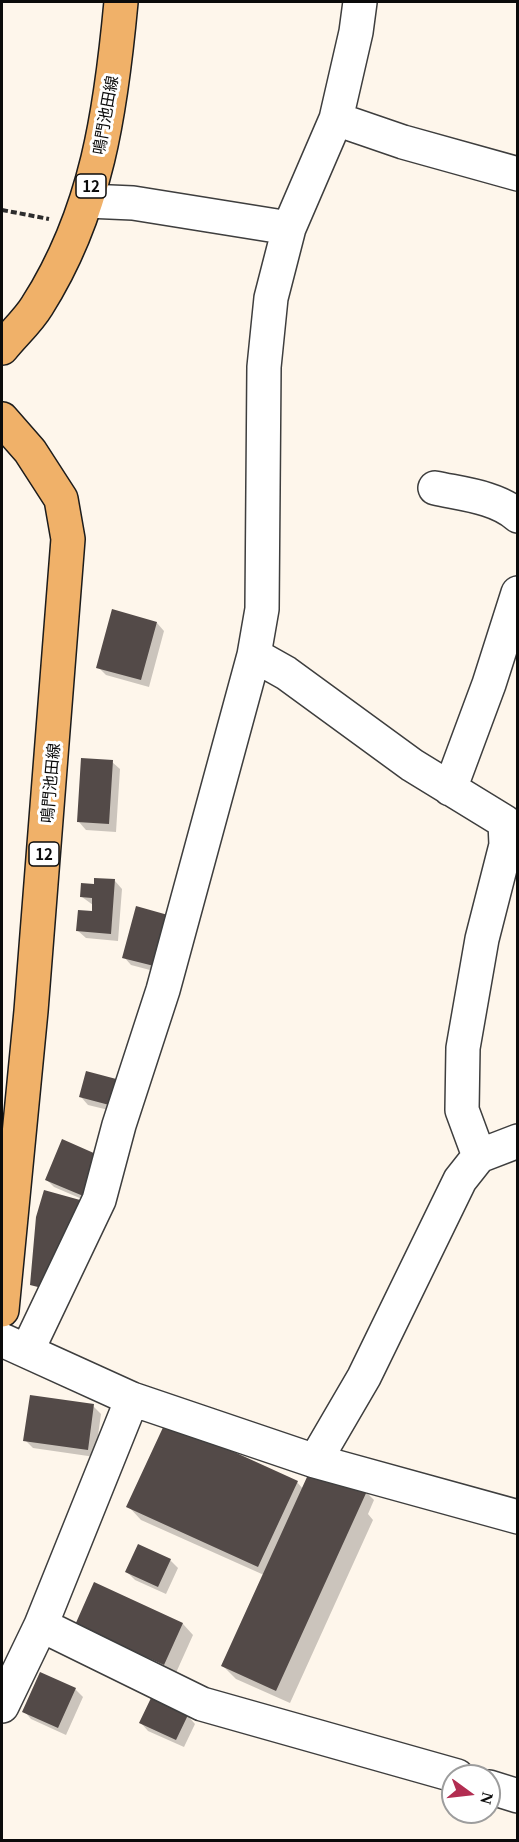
<!DOCTYPE html>
<html>
<head>
<meta charset="utf-8">
<style>
	body { margin:0 }
	#map { position:relative; width:519px; height:1842px; overflow:hidden; background:#fef6eb; font-family:Georgia,serif }
	canvas { display:block }
	.frame { position:absolute; inset:0; border:3px solid #0b0b0b; pointer-events:none }
	.north { position:absolute; left:441px; top:1764px; width:60px; height:60px; box-sizing:border-box; background:#fff; border:2px solid #9d9d9d; border-radius:50%; rotate:105deg; font-size:16px; font-weight:700; line-height:24px; text-align:center; color:#0b0b0b }
	.north::after { content:''; display:block; margin:auto; width:21px; height:27px; background:#b22d51; clip-path:polygon(50% 0,100% 100%,50% 72%,0 100%) }
</style>
</head>
<body>
<div id="map">
<canvas width="519" height="1842"></canvas>
<div class="frame"></div>
<div class="north">N</div>
</div>
<script>
const ctx = document.querySelector('canvas').getContext('2d');
ctx.lineJoin = 'round';
function paint(path, color) { ctx.fillStyle = color; ctx.fill(path, 'evenodd'); }
function trace(path, color, width, dash) { ctx.strokeStyle = color; ctx.lineWidth = width; ctx.lineCap = dash ? 'butt' : 'round'; ctx.setLineDash(dash || []); ctx.stroke(path); }
function drawText(font, color, halo, rows, align = 'center') {
  ctx.font = font + ' Georgia,"Noto Sans JP",serif'; ctx.lineWidth = 6; ctx.setLineDash([]); ctx.textBaseline = 'middle'; ctx.strokeStyle = halo; ctx.fillStyle = color; for (const [text, x, y, turn = 0] of rows) {
    ctx.save(); ctx.translate(x, y); ctx.rotate((+turn || 0) * Math.PI / 180); ctx.textAlign = isNaN(turn) ? turn : align; if (halo) ctx.strokeText(text, 0, 0); ctx.fillText(text, 0, 0); ctx.restore();
  }
}
paint(new Path2D(`
	M157,623l7,8 -15,56 -43,-12 -8,-8z
	M112,762l8,7 -4,63 -30,-2 -7,-8z
	M115,881l7,8 -4,52 -32,-3 -8,-7 15,-19v-7l-11,-8 13,-12z
	M174,918l-5,57 -38,-10 -7,-8z
	M87,1073l34,40 -33,-8 -7,-8z
	M104,1159l-8,46 -42,-18 -8,-8z
	M93,1406l8,8 -6,43 -62,-9 -8,-8z
	M297,1482l6,7 63,3 8,8 -6,14 5,6 -83,183 -54,-24 -13,-13 41,-91 -123,-55 -13,-14z
	M170,1560l8,8 -12,26 -31,-14 -8,-8z
	M95,1584l88,40 10,11 -18,40 -88,-40z
	M75,1689l8,8 -17,38 -35,-16 -7,-8z
	M151,1700l37,16 7,8 -11,23 -36,-16 -7,-8z`), '#0003');
paint(new Path2D(`
	M112,609l45,13 -16,58 -45,-12z
	M81,758l32,2 -4,64 -32,-2z
	M94,878l21,1 -4,55 -35,-3 2,-21 14,1v-13l-12,-1 1,-14 13,1z
	M136,906l39,11 -13,51 -40,-10z
	M86,1071l34,9 -7,26 -34,-9z
	M62,1139l43,19 -17,40 -43,-18z
	M44,1190l36,10 -8,27 -30,61 -12,-3 6,-68z
	M30,1395l64,9 -6,46 -65,-9z
	M166,1421l132,60 -40,86 -132,-60z
	M312,1466l55,25 -91,200 -55,-25z
	M138,1544l33,15 -13,28 -33,-15z
	M94,1582l89,41 -19,42 -89,-40z
	M40,1672l36,16 -18,40 -36,-16z
	M151,1698l37,17 -12,25 -37,-17z`), '#534a48');
const minor = new Path2D(`
	M336,119l67,23 115,32
	M87,201l46,2 156,25
	M435,488c27,6 62,9 83,28
	M254,655l32,18 126,92 93,57 1,23 -24,94 -19,109 -1,62 17,46
	M450,789l39,-105 29,-91
	M2,1340l130,59 183,62 203,56
	M27,1351l72,-151 20,-75 44,-135 91,-335 8,-46 2,-242 7,-69 18,-70 47,-109 20,-87 4,-30
	M315,1461l49,-84 96,-197 19,-24 39,-15
	M41,1625l161,79 255,72
	M2,1706l39,-81 91,-226
	M489,1787l29,9`);
const major = new Path2D(`
	M2,348c11,-14 26,-27 35,-42 60,-94 74,-196 84,-304
	M2,419l28,32 31,48 7,40 -37,472 -29,299`);
trace(minor, '#3e3e3e', 36);
trace(major, '#1c1c1c', 36);
trace(new Path2D(`
	M2,210l47,9`), '#2d2d2d', 4, [6, 3]);
trace(minor, '#fff', 33);
trace(major, '#f0b169', 33);
for (const [x, y, w] of [
	[91,186,30],
	[44,854,30]
]) { const box = new Path2D(); box.roundRect(x - w / 2, y - 12, w, 24, 4.5); ctx.fillStyle = '#fff'; ctx.fill(box); trace(box, '#0b0b0b', 1.5); }
drawText('bold 15px', '#0b0b0b', null, [
	["12",91,186],
	["12",44,854]
]);
drawText('16px', '#0b0b0b', '#fff', [
	["鳴門池田線",105,115,-80],
	["鳴門池田線",50,783,-85]
]);
</script>
</body>
</html>
